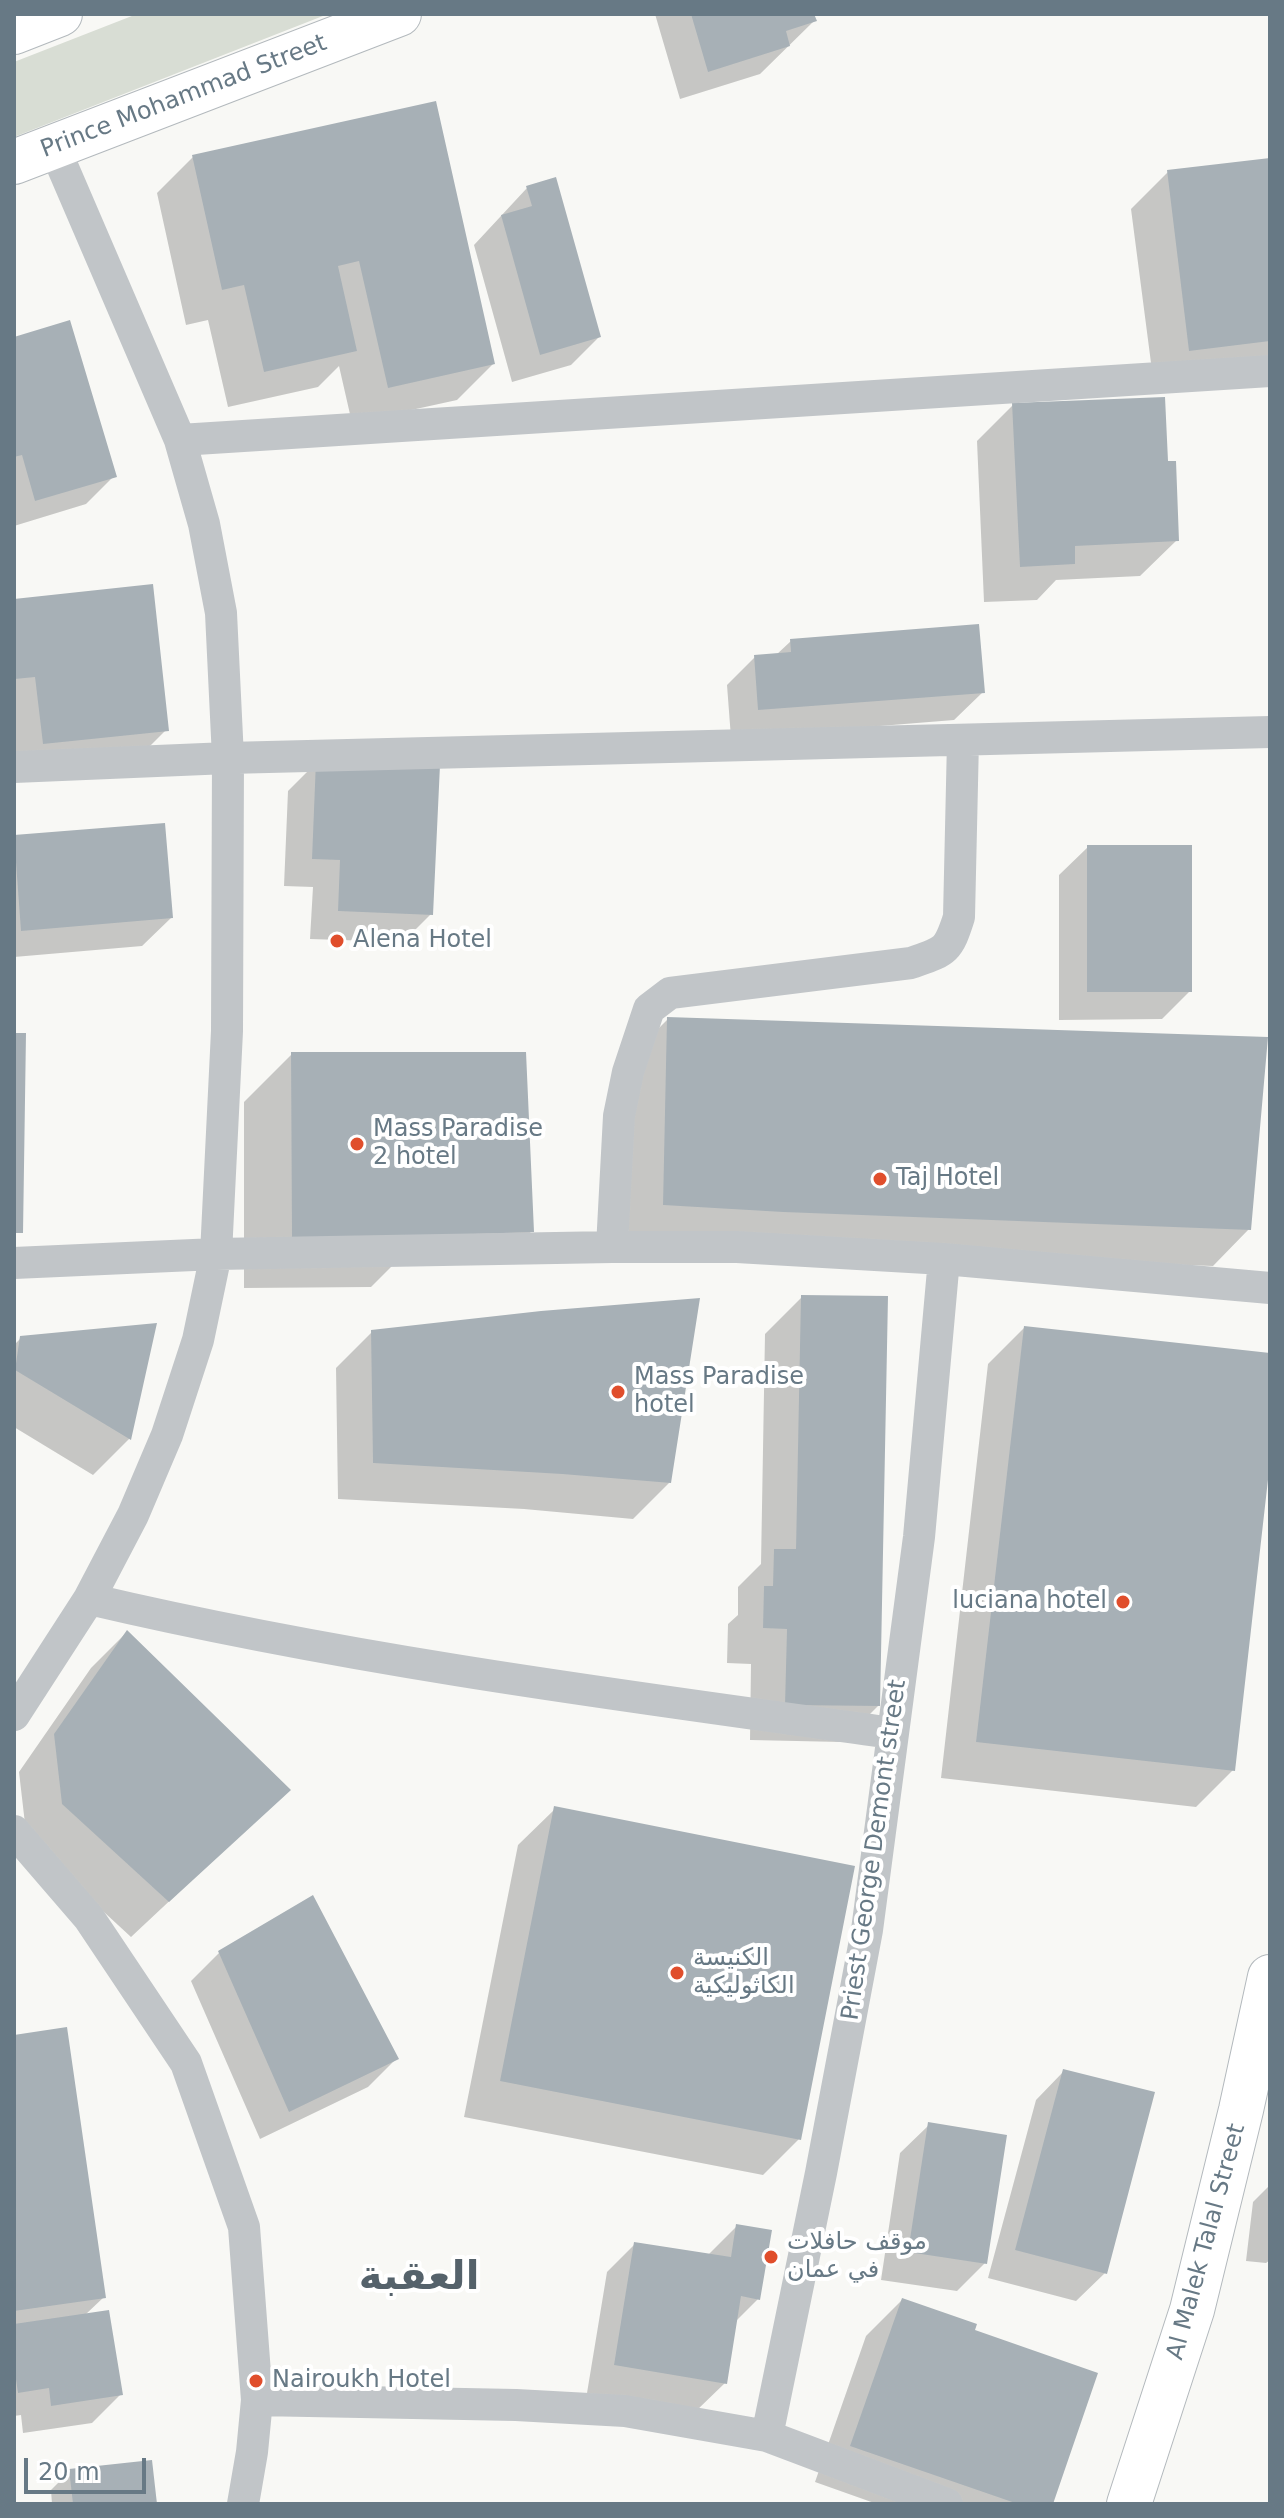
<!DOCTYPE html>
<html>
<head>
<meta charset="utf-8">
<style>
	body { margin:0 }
	#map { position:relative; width:1284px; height:2518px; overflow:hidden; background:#f8f8f5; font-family:"DejaVu Sans",sans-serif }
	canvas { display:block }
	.frame { position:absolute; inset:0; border:16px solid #677985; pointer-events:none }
	.scale { position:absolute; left:24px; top:2458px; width:122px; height:36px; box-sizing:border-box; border:4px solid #677985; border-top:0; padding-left:10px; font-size:24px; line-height:28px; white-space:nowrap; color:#677985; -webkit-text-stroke:6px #fff; paint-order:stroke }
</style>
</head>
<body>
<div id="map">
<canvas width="1284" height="2518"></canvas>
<div class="frame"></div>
<div class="scale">20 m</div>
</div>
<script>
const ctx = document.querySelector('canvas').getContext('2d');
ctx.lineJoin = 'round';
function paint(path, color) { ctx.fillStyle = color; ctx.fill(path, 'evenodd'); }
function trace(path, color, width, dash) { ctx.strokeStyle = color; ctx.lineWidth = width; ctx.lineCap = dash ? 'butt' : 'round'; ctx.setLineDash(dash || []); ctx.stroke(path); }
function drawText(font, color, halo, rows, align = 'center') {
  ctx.font = font + ' "DejaVu Sans","Noto Sans Arabic",sans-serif'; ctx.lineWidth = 8; ctx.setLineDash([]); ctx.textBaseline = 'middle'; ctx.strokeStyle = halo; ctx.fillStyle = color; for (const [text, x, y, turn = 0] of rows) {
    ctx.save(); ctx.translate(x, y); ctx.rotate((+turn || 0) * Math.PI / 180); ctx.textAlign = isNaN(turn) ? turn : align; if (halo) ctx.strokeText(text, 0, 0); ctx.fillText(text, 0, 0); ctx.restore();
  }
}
paint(new Path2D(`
	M137,14h191l-314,123v-75z`), '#d8ddd4');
paint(new Path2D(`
	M655,14h157l2,7 -54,53 -80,25z
	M435,103l58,261 -36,36 -105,23 -13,-57 -21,21 -90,20 -20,-87 -22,5 -29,-132 36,-36z
	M1270,160v212l-116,14 -23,-177 37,-37z
	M527,188l72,149 -28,28 -59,17 -38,-137z
	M14,339l100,137 -28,28 -72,22z
	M1013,405l153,58 11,77 -37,36 -84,4 -19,20 -53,2 -7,-161z
	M151,587l15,143 -28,28 -124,2v-159z
	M791,641l192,51 -29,28 -223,18 -4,-53 28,-28 21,-2z
	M317,762l114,152 -28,28 -93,-3 3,-52 -29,-1 4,-95z
	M163,825l8,93 -29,28 -128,11v-120z
	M1088,847l102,144 -28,28 -103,1v-145z
	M668,1019l581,210 -36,37 -467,-18 -118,-7 4,-186z
	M292,1054l240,177 -29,28 -109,5 -23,23 -127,1v-186z
	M802,1297l76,409 -36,36 -92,-2 1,-76 -24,-1 1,-39 10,-9v-28l23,-23 4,-230z
	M155,1325l-26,114 -36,36 -79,-48v-82l7,-7z
	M1024,1328l246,27v90l-37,325 -37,37 -255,-29 47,-414z
	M372,1332l298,150 -37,37 -109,-10 -186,-10 -2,-131z
	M127,1632l161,158 -157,147 -104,-96 -8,-69 72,-104z
	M555,1809l244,330 -36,36 -299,-58 54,-272z
	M219,1953l178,105 -29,29 -108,52 -69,-158z
	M14,2037l90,260 -19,18 35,80 -28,28 -69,10 -2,-18 -7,1z
	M1064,2071l41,202 -29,28 -88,-23 48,-178z
	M929,2125l56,138 -28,28 -76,-11 19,-127z
	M1270,2185v75l-4,3 -20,-2 7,-59z
	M737,2226l21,73 -23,23 -10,61 -29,28 -109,-18 20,-121 28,-28 72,12z
	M902,2300l70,32 79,172h-174l-62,-22 51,-146z
	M70,2471l85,33h-103l-1,-14z`), '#0003');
paint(new Path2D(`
	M691,14h123l3,7 -31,10 4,15 -82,26z
	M436,101l59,263 -107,24 -29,-127 -21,5 19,85 -93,21 -20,-87 -22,5 -30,-135z
	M1270,158v183l-81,10 -22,-181z
	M556,177l45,160 -61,18 -39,-140 31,-9 -6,-20z
	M70,320l47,157 -82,24 -13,-46 -8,2v-120z
	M1165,397l3,64h8l3,80 -104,5v18l-55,3 -8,-164z
	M153,584l16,147 -126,13 -8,-67 -20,2 -1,-80z
	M979,624l6,69 -227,17 -4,-55 37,-3 -1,-13z
	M316,760l124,5 -7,150 -95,-4 2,-51 -28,-1z
	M165,823l8,95 -152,13 -7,-96z
	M1087,845h105v147h-105z
	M667,1017l601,20 -17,193 -468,-18 -120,-7z
	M14,1033h12l-3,200h-9z
	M291,1052h235l8,180 -242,8z
	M801,1295l87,1 -8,410 -95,-1 2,-76 -24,-1 1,-42h9l1,-37h22z
	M700,1298l-29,185 -109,-9 -189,-11 -2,-133 170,-19z
	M157,1323l-26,117 -116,-70 5,-34z
	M1024,1326l246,27v109l-35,309 -259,-29z
	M127,1630l164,160 -122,112 -107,-98 -8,-70z
	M554,1806l301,60 -54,274 -301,-59z
	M313,1895l86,164 -110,53 -71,-161z
	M67,2027l39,271 -92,13v-276z
	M1063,2069l92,23 -48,182 -92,-24z
	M928,2122l79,13 -20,129 -79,-12z
	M736,2224l36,6 -12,70 -19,-4 -14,88 -113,-19 20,-123 97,15z
	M902,2298l75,26 -2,6 123,43 -45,131h-35l-168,-58z
	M109,2310l14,85 -72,11 -2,-18 -31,5 -4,-27v-42z
	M152,2460l5,44h-84l-4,-35z`), '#a7b0b6');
const secondary = new Path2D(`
	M14,32l46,-18
	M14,162l385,-148
	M1129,2504l63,-194 49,-200 29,-133`);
trace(secondary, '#b3b9bd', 46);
trace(new Path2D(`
	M180,440l1090,-69
	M14,767l214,-9 1042,-26
	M612,1247l7,-131 9,-44 21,-63 21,-16 241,-30c34,-12 37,-11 48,-46l4,-177
	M14,1263l202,-9 396,-7h125l207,12 326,29
	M89,1599c264,62 535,97 803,134
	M14,1715l75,-116 44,-84 34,-80 31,-95 18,-86 11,-223 1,-273 -7,-145 -17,-89 -24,-84 -126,-293
	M14,1831l75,87 97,145 58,164 13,173 -5,52 -9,52
	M257,2400l259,5 109,6 142,25 180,68
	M767,2436l54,-263 46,-243 52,-393 25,-278`), '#c1c5c8', 32);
trace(secondary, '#fff', 44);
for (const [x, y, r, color] of [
	[337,941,8,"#e04e2c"],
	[357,1144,8,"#e04e2c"],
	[880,1179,8,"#e04e2c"],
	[618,1392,8,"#e04e2c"],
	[1123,1602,8,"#e04e2c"],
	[677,1973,8,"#e04e2c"],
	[771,2257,8,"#e04e2c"],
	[256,2381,8,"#e04e2c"]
]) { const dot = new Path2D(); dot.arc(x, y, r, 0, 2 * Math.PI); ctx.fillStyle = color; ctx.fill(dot); trace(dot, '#fff', 3); }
drawText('24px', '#677985', '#fff', [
	["Prince Mohammad Street",184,97,-21],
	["Priest George Demont street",875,1850,-82],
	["Al Malek Talal Street",1207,2242,-75]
]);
drawText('24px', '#677985', '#fff', [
	["Alena Hotel",353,941],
	["Mass Paradise",373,1130],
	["2 hotel",373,1158],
	["Taj Hotel",896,1179],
	["Mass Paradise",634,1378],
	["hotel",634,1406],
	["luciana hotel",1107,1602,"right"],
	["الكنيسة",693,1959],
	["الكاثوليكية",693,1987],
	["موقف حافلات",787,2243],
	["في عمان",787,2271],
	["Nairoukh Hotel",272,2381]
], 'left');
drawText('bold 40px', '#55626b', '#fff', [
	["العقبة",419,2279]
]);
</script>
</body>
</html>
